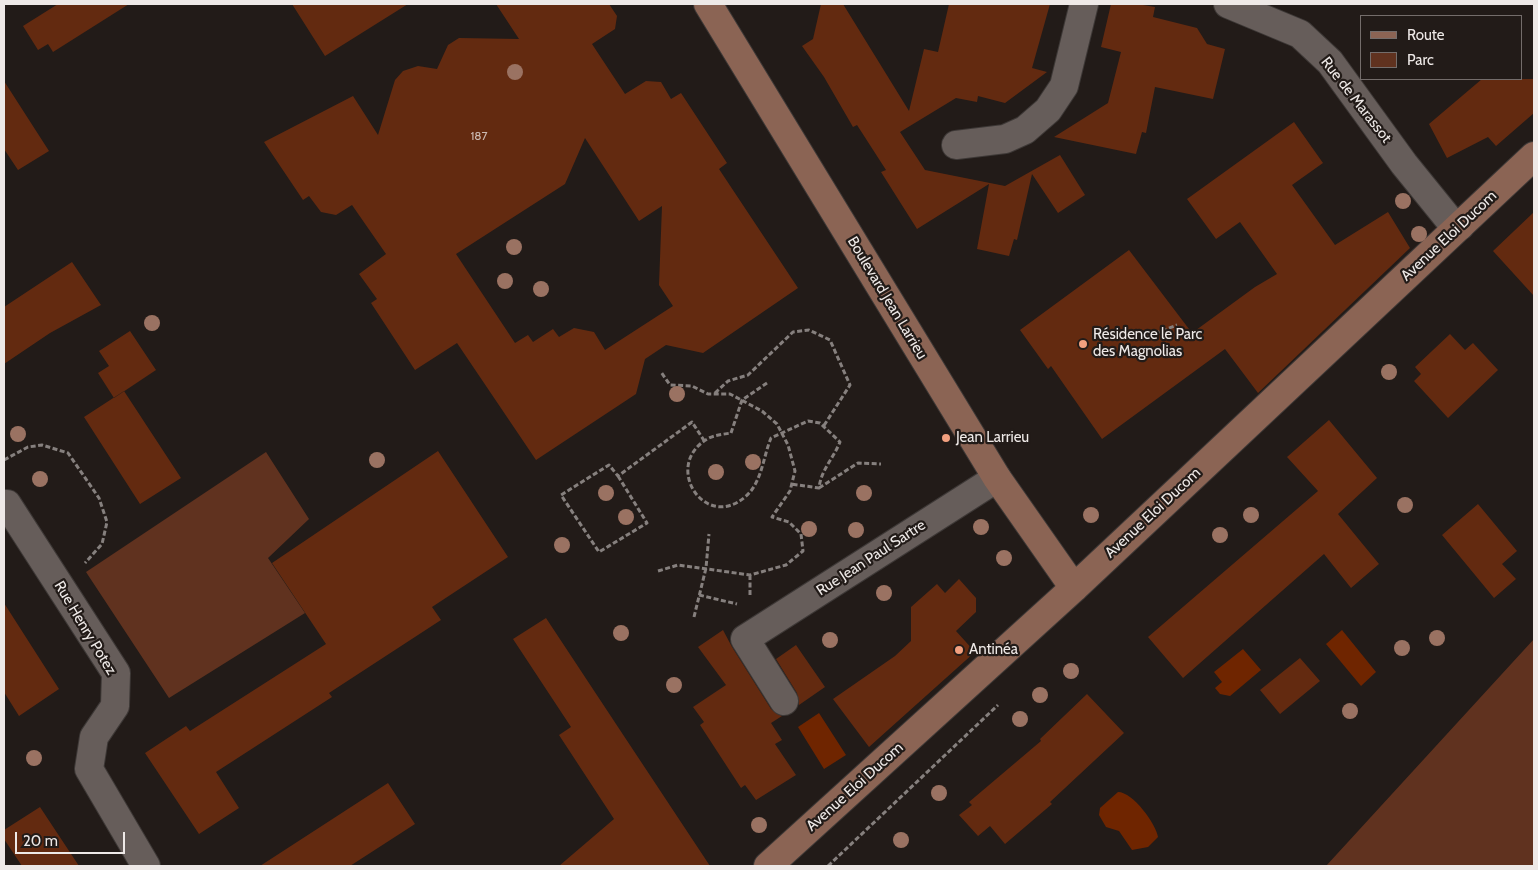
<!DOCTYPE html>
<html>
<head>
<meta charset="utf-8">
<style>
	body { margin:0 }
	#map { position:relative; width:1538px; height:870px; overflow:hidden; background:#221b18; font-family:Cabin,sans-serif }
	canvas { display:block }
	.frame { position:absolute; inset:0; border:5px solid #eee9e7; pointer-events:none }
	.legend { position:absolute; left:1360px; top:15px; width:162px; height:65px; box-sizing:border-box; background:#221b18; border:1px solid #746d6b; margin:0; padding:6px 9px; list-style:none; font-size:15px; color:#eee9e7 }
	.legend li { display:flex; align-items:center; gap:10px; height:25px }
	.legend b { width:25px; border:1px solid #746d6b }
	.scale { position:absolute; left:15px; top:832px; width:110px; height:22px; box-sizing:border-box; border:2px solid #eee9e7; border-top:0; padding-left:6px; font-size:15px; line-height:18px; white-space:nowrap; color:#eee9e7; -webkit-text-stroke:4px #221b18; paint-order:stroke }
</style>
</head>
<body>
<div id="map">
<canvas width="1538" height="870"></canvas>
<div class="frame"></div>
<ul class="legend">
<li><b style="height:6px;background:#8b6454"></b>Route</li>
<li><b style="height:14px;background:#60321f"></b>Parc</li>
</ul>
<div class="scale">20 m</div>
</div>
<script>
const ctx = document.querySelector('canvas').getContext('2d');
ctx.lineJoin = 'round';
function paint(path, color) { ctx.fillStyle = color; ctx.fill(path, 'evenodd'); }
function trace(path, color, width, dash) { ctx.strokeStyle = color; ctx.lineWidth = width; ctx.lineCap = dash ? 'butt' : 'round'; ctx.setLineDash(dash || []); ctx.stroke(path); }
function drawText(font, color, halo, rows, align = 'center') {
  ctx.font = font + ' Cabin,sans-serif'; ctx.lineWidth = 4.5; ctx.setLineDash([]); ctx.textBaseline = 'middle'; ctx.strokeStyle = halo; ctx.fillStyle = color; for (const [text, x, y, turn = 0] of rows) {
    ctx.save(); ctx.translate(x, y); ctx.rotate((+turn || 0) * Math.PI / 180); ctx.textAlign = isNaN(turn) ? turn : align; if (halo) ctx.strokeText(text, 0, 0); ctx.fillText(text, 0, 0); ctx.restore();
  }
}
paint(new Path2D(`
	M266,452l43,67 -41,39 37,55 -136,85 -83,-126z
	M1534,639v227h-208z`), '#60321f');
paint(new Path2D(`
	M1342,630l34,42 -15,14 -35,-42z
	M1243,649l18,21 -31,26 -10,-2 -5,-6 7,-6 -8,-10z
	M819,713l27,42 -22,14 -26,-42z
	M1118,792c15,0 38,32 40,45l-10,10 -16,3 -13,-19 -13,-4 -7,-12 1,-7z`), '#6f2500');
paint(new Path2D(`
	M58,4h71l-76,48 -5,-8 -10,6 -15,-24z
	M292,4h116l-83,52z
	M496,4h113l8,12 -2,13 -23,15 33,50 21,-13 15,1 10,17 10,-6 46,70 -8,6 79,119 -95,65 -37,-8 -21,14 -9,35 -100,66 -79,-117 -42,27 -44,-67 6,-4 -18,-25 27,-20 -34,-49 -16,10 -15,-3 -12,-16 -6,4 -39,-58 89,-46 25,39 17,-55 8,-9 15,-5 19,3 11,-24 11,-7 60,1zM585,138l54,83 23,-15 -3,79 14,21 -68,44 -11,-18 -20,-4 -15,9 -6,-8 -20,13 -5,-7 -13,8 -59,-89 109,-70z
	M821,4h22l66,107 15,-62 14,3 11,-48h101l-18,64 15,4 -42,31 -27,-7 -1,6 -21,-4 -56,34 25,38 80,16 55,-31 25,40 -27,18 -26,-39 -15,66 -3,-1 -5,17 -32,-7 12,-65 -72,45 -36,-57 5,-2 -29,-45 -4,2 -29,-50 -22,-31 11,-7z
	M1111,4h26l18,3 -2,10 44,11 10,16 18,5 -12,50 -58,-12 -9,46 -4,-1 -6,22 -82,-17 54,-34 13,-51 -20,-5z
	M1482,79h52v34l-38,33 -8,-9 -41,21 -18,-34z
	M4,81l45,70 -31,19 -14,-21z
	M1294,122l29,41 -31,22 43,60 53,-33 22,36 -152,145 -33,-44 -123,90 -51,-73 -3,3 -28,-39 109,-80 63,83 63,-46 22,-13 -37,-52 -24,17 -29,-40z
	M1534,212v84l-41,-45z
	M72,262l29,43 -51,28 -46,31v-57z
	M130,331l26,39 -42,28 -16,-25 11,-7 -10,-15z
	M1450,334l15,16 8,-7 25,27 -50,48 -34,-37 7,-7 -6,-7z
	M124,391l57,87 -41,26 -56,-87z
	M1329,420l48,58 -39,36 41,50 -28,24 -27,-34 -141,124 -35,-41 170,-146 -31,-34z
	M438,451l70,106 -76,50 9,13 -112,73 3,4 -116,75 23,36 -40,26 -54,-81 41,-27 4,5 136,-87 -54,-81z
	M1478,504l39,47 -15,13 14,15 -22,19 -52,-63z
	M959,579l17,19v14l-20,19 19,21 -106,95 -36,-48 62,-43 16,-15v-34l26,-23 8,9z
	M4,603l55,86 -40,27 -15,-24z
	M546,618l70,106 94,142h-151l55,-47 -55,-84 12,-8 -58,-88z
	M723,630l9,17 39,62 11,7 -11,7 11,17 -7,4 21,31 -40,25 -11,-15 -4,3 -41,-63 4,-3 -11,-15 33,-22 -28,-38z
	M796,645l29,42 -26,18 -2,-12 -21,-34z
	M1300,658l20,23 -40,33 -20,-24z
	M1087,694l37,39 -74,69 2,2 -47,40 -15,-18 -12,10 -19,-21 13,-10 -3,-3 72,-61 -1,-2z
	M388,783l27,41 -65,42h-90z
	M40,807l39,59h-57l-18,-27v-9z`), '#632a10');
const street = new Path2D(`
	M1228,4l72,30 30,28 74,102 47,58 9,4
	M956,145l49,-6 20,-9 23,-20 16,-24 20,-82
	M4,504h3l109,169 -1,33 -21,31 -5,32 57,97
	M784,701l-39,-62 252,-161`);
const secondary = new Path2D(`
	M708,4l289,474 77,110
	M768,866l306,-278 460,-432`);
trace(street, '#3d3836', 30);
trace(secondary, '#3d3836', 30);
trace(new Path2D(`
	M1141,339l36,-14
	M767,383l-25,17 -11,33c-6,1 -16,2 -22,5 -48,26 -5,94 36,59 17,-14 18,-40 26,-59l37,-17 12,2 20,19c-7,17 -19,28 -21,46l-28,-4
	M715,393l13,-12 20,-6 45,-43 16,-2 21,10 20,45 -27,42
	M4,460l24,-13 14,-2 26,8 31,45 8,24 -5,22 -17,19
	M618,476l29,47 -48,29 -38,-57 48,-30 9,11 74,-54 13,20
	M819,488l39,-25 23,1
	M658,571l20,-6 72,10 36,-10 17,-14 -2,-17 -12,-12 -17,-5 18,-26 5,-20 -7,-26 -11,-21 -15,-13 -32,-17h-22l-16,-8 -22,-1 -9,-13
	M750,575v22
	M699,595l38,9
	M694,617l12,-49 3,-34
	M828,866l170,-161`), '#86807e', 3, [5, 2.5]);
trace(street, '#665d5a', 28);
trace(secondary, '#8b6454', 28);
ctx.fillStyle = '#9a7262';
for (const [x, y] of [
	[515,72],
	[1403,201],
	[1419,234],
	[514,247],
	[505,281],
	[541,289],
	[152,323],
	[1389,372],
	[677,394],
	[18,434],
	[377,460],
	[753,462],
	[716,472],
	[40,479],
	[606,493],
	[864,493],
	[1405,505],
	[1091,515],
	[1251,515],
	[626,517],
	[981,527],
	[809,529],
	[856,530],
	[1220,535],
	[562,545],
	[1004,558],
	[884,593],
	[621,633],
	[1437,638],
	[830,640],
	[1402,648],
	[1071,671],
	[674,685],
	[1040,695],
	[1350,711],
	[1020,719],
	[34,758],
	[939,793],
	[759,825],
	[901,840]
]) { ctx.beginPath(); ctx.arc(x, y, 8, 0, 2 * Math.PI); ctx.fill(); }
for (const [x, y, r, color] of [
	[1083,344,5,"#f2a07f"],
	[946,438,5,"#f2a07f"],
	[959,650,5,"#f2a07f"]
]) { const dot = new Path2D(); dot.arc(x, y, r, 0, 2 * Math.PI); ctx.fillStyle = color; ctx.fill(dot); trace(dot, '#221b18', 2); }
drawText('12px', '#cbb9b1', null, [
	["187",479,136]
]);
drawText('15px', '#eee9e7', '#221b18', [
	["Rue de Marassot",1356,100,52],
	["Avenue Eloi Ducom",1449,236,-43],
	["Boulevard Jean Larrieu",887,298,59],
	["Avenue Eloi Ducom",1153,513,-43],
	["Rue Jean Paul Sartre",871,558,-33],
	["Rue Henry Potez",85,628,59],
	["Avenue Eloi Ducom",855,787,-42]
]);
drawText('15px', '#eee9e7', '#221b18', [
	["Résidence le Parc",1093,335],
	["des Magnolias",1093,352],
	["Jean Larrieu",956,438],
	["Antinéa",969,650]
], 'left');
</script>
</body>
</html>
